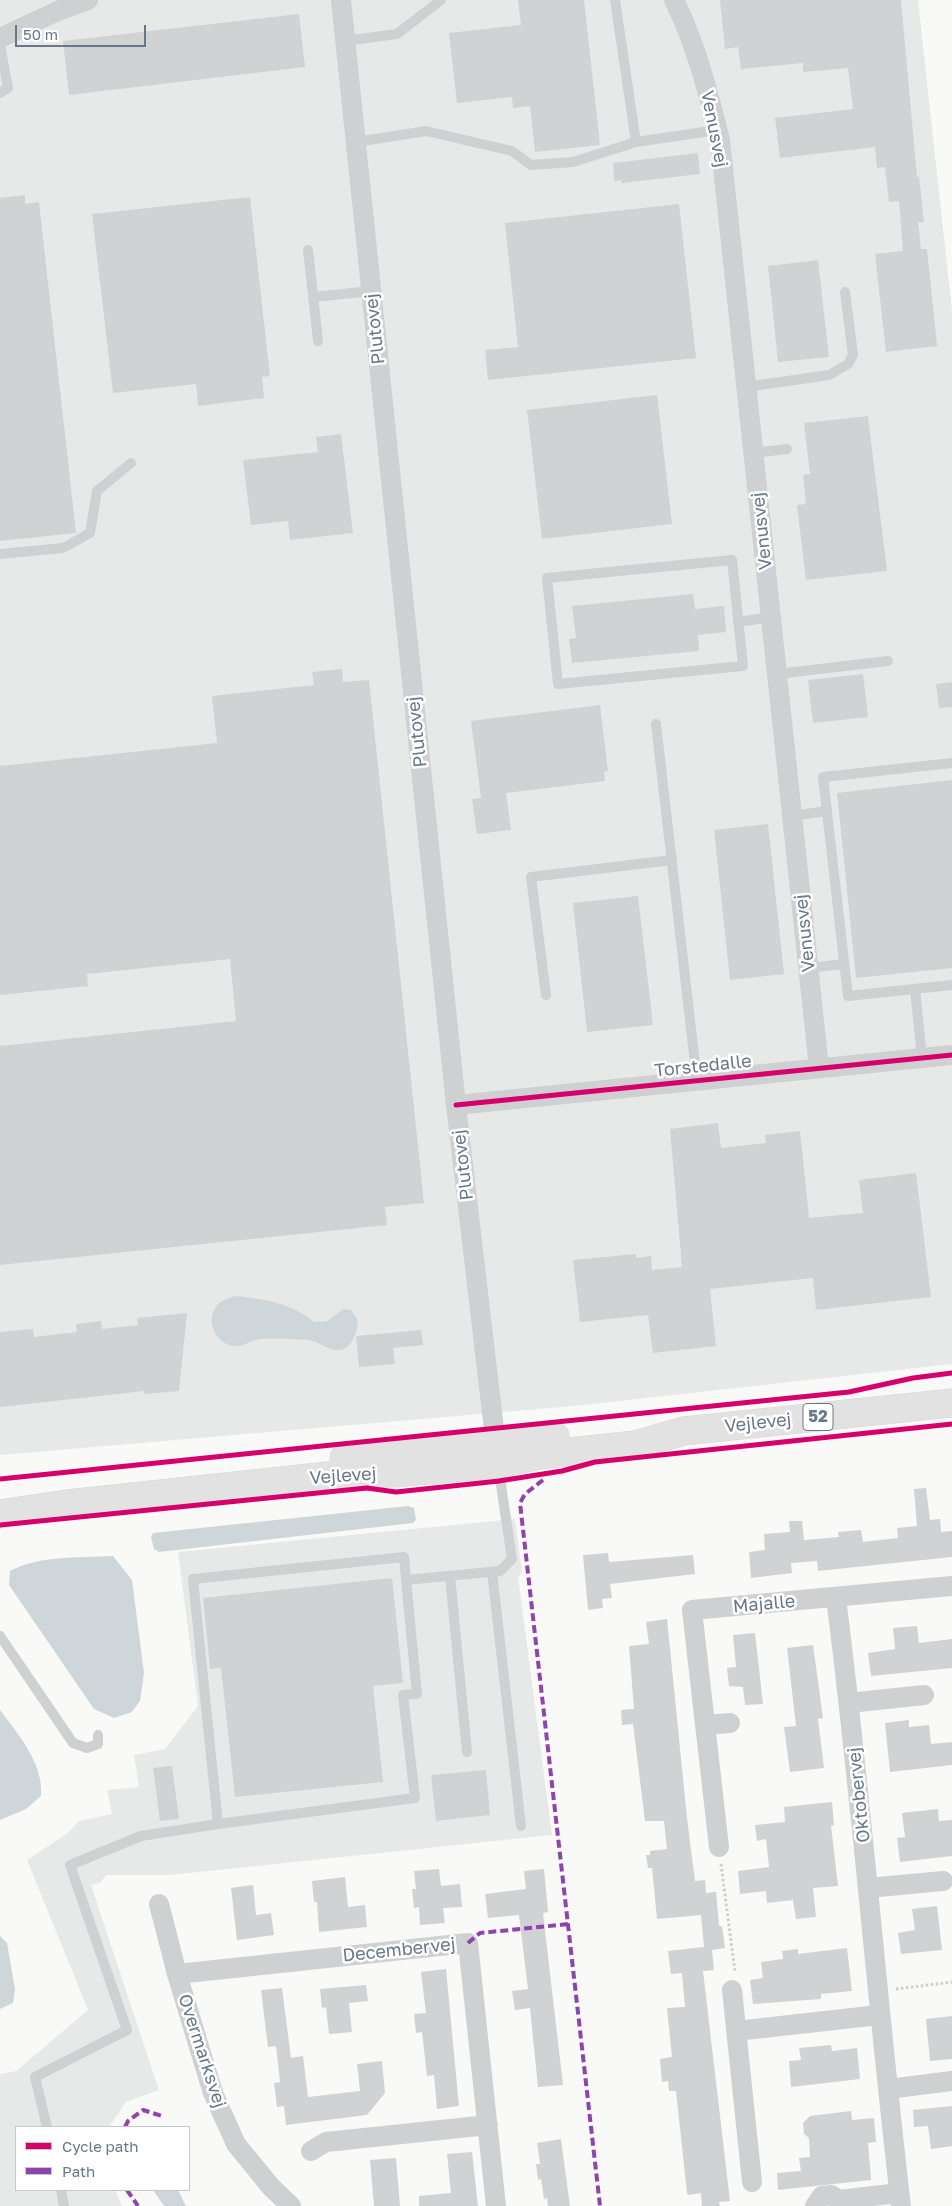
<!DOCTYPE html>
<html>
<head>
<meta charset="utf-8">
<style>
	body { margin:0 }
	#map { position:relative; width:952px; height:2206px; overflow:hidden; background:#f9f9f8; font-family:"Golos Text",sans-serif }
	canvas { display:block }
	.legend { position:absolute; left:15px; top:2126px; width:175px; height:65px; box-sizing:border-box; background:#fff; border:1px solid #c3c9d0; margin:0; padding:6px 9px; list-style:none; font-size:15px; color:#687789 }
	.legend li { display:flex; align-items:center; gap:10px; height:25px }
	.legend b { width:25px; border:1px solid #c3c9d0 }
	.scale { position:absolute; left:15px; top:25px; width:131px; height:22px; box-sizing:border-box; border:2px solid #687789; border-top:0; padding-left:6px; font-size:15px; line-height:18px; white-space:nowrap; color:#687789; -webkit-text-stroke:4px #fff; paint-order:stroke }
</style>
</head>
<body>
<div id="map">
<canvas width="952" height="2206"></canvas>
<ul class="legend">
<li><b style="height:6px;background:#d6006c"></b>Cycle path</li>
<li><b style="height:6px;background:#8e44ad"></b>Path</li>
</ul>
<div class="scale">50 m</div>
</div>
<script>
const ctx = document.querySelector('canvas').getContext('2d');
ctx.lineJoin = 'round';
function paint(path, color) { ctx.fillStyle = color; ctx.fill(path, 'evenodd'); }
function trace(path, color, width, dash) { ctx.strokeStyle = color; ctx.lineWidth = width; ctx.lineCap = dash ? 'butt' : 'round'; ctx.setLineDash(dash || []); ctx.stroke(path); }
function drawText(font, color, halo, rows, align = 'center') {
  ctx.font = font + ' "Golos Text",sans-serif'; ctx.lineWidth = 5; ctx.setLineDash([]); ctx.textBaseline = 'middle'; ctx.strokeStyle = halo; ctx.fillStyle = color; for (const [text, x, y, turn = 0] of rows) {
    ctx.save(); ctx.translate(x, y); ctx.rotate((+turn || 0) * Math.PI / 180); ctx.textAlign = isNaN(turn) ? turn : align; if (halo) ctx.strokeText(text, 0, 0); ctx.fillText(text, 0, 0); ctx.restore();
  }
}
paint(new Path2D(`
	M0,0h918l34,311v1053l-378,42 -574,49z
	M515,1519l7,53 -4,5 34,258 -382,40h-64l-6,8 -9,2 68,205 -33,12 -17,25h-93v63h99l7,16h-122v-132l16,-3 72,-61 -61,-150 41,-27 11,-12 33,-7 -5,-24 32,-3 -5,-32 31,-6 33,-43 -20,-154z`), '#e7e9e9');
paint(new Path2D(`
	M236,1296c29,3 55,7 78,26l14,-1 15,-12 8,1c1,3 5,6 6,9 3,9 -5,27 -13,30 -11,5 -25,-8 -36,-9 -15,-1 -32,-2 -46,-1 -13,1 -19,10 -33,6 -16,-6 -22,-25 -13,-38 4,-7 13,-9 20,-11z
	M408,1506l6,2 2,12 -3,3 -254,29 -5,-3 -3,-12 2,-4z
	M113,1556l19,24 12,93 -4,28 -8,11 -18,6 -20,-9 -85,-124 1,-14c30,-16 70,-13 103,-15z
	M0,1710c18,24 44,54 41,86l-15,13 -26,11z
	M0,1936l7,7 8,46 -2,14 -13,6z
	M153,2190h25l8,16h-22z`), '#cfd6da');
paint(new Path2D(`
	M518,0h66l16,145 -65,7 -5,-46 -17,2 -1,-11 -55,6 -8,-70 72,-8z
	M720,0h181l16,177 2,-1 5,46h-6l3,27h6l10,97 -51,6 -11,-98 28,-3 -4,-50 -10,1 -4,-35 -8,1 -2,-21 -95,11 -5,-40 78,-9 -5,-41 -45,4v-9l-62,6 -3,-22 -13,2z
	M299,14l6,53 -236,28 -6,-54z
	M698,153l2,21 -78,9 -1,-3 -7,1 -1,-18z
	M25,195v9l14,-2 37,331 -76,8v-343z
	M250,197l20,179 -8,1 2,21 -66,8 -2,-22 -83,9 -21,-179z
	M679,204l17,154 -208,22 -3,-30 33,-3 -13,-124z
	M818,260l11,97 -51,5 -10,-96z
	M657,395l15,129 -130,15 -15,-129z
	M868,416l19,155 -81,9 -9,-75 9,-1 -3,-29 7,-1 -6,-51z
	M341,434l12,99 -63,7 -2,-19 -37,4 -8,-65 75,-8 -2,-15z
	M693,594l2,15 29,-3 2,26 -28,3 1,16 -127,12 -3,-24 7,-1 -4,-32z
	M342,669l1,13 26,-2 55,523 -39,4 2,18 -387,40v-219l236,-25 -6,-62 -143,15 1,12 -88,9v-229l217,-23 -5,-47 102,-11 -2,-13z
	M863,674l5,43 -55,6 -5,-43z
	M952,682v25l-13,1 -3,-24z
	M600,705l8,66 -4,1 1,9 -99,12 5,37 -34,4 -5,-35 9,-1 -10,-77z
	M952,780v188l-96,10 -19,-185z
	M768,824l16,150 -54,6 -16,-150z
	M638,896l15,129 -66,7 -14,-129z
	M718,1123l3,25 45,-5 -1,-8 35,-4 9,87 54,-5 -4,-33 57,-7 15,124 -115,13 -3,-32 -103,11 6,57 -63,7 -5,-38 -68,7 -7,-62 63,-6v4l15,-2 1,14 30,-3 -12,-138z
	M187,1313l-8,78 -35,3v-3l-144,16v-75l33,-3 1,8 43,-5 -1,-8 25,-3 1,8 36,-4 -1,-7z
	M421,1330l2,15 -30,3 2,16 -36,3 -3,-31z
	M926,1488l4,32 10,-1 1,13 11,-1v26l-134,14 -1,-10 -26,2 1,10 -41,5 -2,-26 16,-2 -1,-16 26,-2 -1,-11h13l2,19 35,-3 -1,-5 23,-2 2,12 35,-4 -1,-10 20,-2 -3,-37z
	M608,1553l1,9 84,-7 2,19 -85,10 2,14 -10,1 1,9 -15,2 -5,-55z
	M392,1578l11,105 -30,3 10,96 -148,15 -14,-129 -11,1 -7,-71z
	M667,1619l20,199 8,63 10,-1 1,13 10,-1 3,34h3l3,22 -13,2 2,20 -11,1 27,230 -11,1 1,4h-18l-1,-13 -13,2 -1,-2 -11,-102h-7l-1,-10 -6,1 -2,-23 12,-2 -5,-49 18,-1 -3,-34 -11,1 -3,-23 36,-4 -3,-32 -44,4 -5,-51h-4l-2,-13h4v-4l17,-2 -3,-28h-19l-12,-97 -11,1 -1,-15 13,-1 -5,-63 20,-2 -3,-22z
	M917,1626l2,17 33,-4v29l-81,8 -3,-23 27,-4 -2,-21z
	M755,1633l8,71 -18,1 -2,-18 -14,-1 -2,-18 9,-1 -3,-32z
	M813,1645l10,73 -5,1 6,49 -34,4 -6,-45 12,-1 -9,-78z
	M909,1720v7l20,-2 2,19 21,-2v23l-62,7 -5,-49z
	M172,1766l7,53 -19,2 -7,-53z
	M486,1770l4,45 -54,6 -5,-46z
	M832,1802l2,23 -3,1 7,60 -25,2 3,29 -20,2 -3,-19 -26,3 -1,-12 -26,3 -2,-23 31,-4 -3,-28 -9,2 -2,-16 30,-3 -1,-15z
	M938,1809l1,12 13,-1v36l-52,6 -3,-24 8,-1 -3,-24z
	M439,1869l2,17 19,-2 2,23 -19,1 2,15 -25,2 -1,-18 -5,1 -2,-19h4l-2,-18z
	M544,1869l4,43 -5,1 20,172 -25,2 -8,-79 -15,2 -3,-19 16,-2 -9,-74 -31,3 -3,-24 41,-5 -2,-18z
	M345,1877l3,30 17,-2 2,22 -48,5 -2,-30h-3l-2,-21z
	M253,1885l3,30 15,-2 3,22 -37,5 -6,-52z
	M937,1906l5,44 -41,4 -3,-21 17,-3 -3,-21z
	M847,1948l5,43 -31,3v5l-68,5 -3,-24 13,-2 -2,-16 22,-3 -1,-8 16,-2v5z
	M446,1969l13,137 -22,3 -3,-34 -7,1 -5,-44 -6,1 -2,-19 12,-1 -5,-41z
	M366,1985l2,16 -19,2 3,29 -23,2 -3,-27 -4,1 -2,-19z
	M282,1988l9,70 12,-2 5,41 52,-6 -3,-27 25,-3 3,32 -18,22 -81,10 -2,-19 -7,1 -3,-24 6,-1 -4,-36 -8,1 -7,-57z
	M952,2016v43l-22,2 -4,-42z
	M831,2045l1,6 25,-3 3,31 -69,8 -2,-26 12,-1 -2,-12z
	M952,2106v40l-21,3 -3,-23 -14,1 -1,-17z
	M851,2111l1,9 22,-2 2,24 -8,1 3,37 -93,10 -1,-17 24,-2 -2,-13 11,-1 -1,-19 -5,-4 -1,-11 7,-7z
	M561,2139l9,67h-22l-1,-8 -3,1 -3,-20 -3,1 -2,-16h4l-3,-21z
	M472,2152l6,54h-59v-10l32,-3 -4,-39z
	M396,2158l4,48h-26l-4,-46z`), '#d1d2d3');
const primary = new Path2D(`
	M344,1458l211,-22
	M0,1514l67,-10 279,-30 48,-1 104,-9 42,-9 95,-10 49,-14 268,-28`);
trace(primary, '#d6d6d7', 29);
trace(new Path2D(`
	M721,1864l14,108
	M896,1989l56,-7`), '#cdcece', 3, [2.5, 2.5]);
trace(new Path2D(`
	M345,41l52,-7 44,-34
	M0,45l8,43 -8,5
	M356,142l70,-11 86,20 19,14 42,-3 63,-20 -21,-142
	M636,142l81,-12
	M308,250l10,91
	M314,297l57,-6
	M746,387l83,-12 19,-11 5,-9 -8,-63
	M753,453l34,-4
	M0,554l63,-6 27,-15 7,-42 34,-28
	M732,560l11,106 -185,18 -11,-106z
	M738,622l33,-5
	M777,674l111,-13
	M656,724l41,357
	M952,763l-129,14 25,219 104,-11
	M792,816l35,-5
	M809,968l35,-4
	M915,989l7,69
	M546,995l-15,-118 141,-17
	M492,1572l29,254
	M450,1576l17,176
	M0,1636l73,107 14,5 11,-4v-9
	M218,1824l197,-26 -12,-103 14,-1 -11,-114 94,-9 12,-12 -14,-94
	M47,2127l-12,-50 92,-47 -57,-165 71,-29 77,-12 -25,-245 211,-22 2,23
	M61,2190l3,16`), '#cfd0d1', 10);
trace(new Path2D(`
	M341,0l115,1105 41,350
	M674,0c22,44 34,92 46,140l99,928
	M0,38l60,-28 28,-10
	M456,1105l496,-50
	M836,1598c26,202 41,406 65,608
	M849,1703l75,-8
	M705,1725l25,-2
	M719,1847l-27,-237 260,-24
	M868,1888l75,-7
	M159,1904l18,70 36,119 23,51 35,43 20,19
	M177,1974l291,-31 28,263
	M732,1990l20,192
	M736,2031l143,-16
	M888,2089l64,-8
	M311,2151l15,-9 162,-17
	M815,2206l7,-10 9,-1 8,5 60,-7`), '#cfd0d1', 20);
trace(primary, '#e2e2e3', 28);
trace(new Path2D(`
	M543,1480l-18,14 -5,9 80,703
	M468,1943l12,-10 89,-9
	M125,2127l3,-6 15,-11 19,6
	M127,2190l11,16`), '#8e44ad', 4, [8, 4]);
trace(new Path2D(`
	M456,1105l496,-50
	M0,1479l849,-87 64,-14 39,-5
	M0,1525l367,-37 29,4 103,-11 63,-10 33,-9 357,-38`), '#d6006c', 5);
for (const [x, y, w] of [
	[818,1417,30]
]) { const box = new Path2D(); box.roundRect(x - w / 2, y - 13.5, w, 27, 4); ctx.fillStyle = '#fff'; ctx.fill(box); trace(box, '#687789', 1); }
drawText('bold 16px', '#687789', null, [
	["52",818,1417]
]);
drawText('18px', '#687789', '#fff', [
	["Venusvej",714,129,79],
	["Plutovej",375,329,-96],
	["Venusvej",762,531,-96],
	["Plutovej",417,732,-96],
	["Venusvej",805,933,-96],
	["Torstedalle",703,1066,-6],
	["Plutovej",463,1165,-97],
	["Vejlevej",758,1423,-6],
	["Vejlevej",343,1476,-4],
	["Majalle",764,1604,-5],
	["Oktobervej",859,1795,-96],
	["Decembervej",399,1950,-6],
	["Overmarksvej",202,2051,72]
]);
</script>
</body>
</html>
